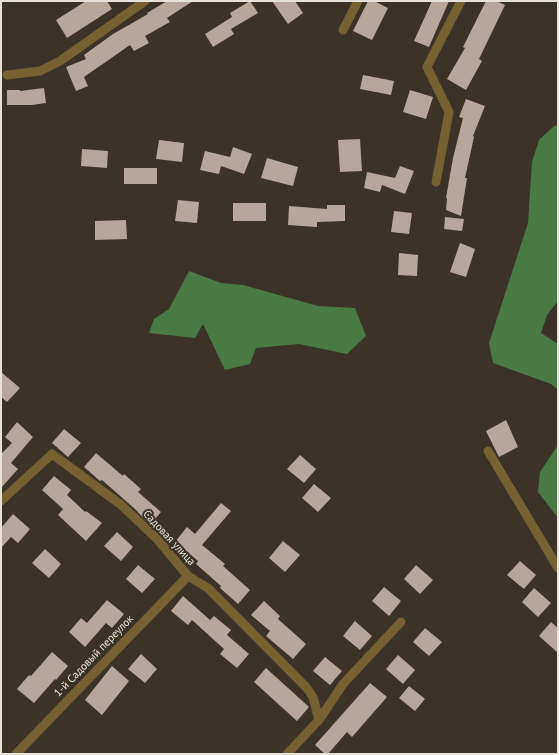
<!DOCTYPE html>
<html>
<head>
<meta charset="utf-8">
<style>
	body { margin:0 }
	#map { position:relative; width:559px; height:755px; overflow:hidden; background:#3b3327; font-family:"PT Sans",sans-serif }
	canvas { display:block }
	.frame { position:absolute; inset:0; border:2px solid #e6e1d9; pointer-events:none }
</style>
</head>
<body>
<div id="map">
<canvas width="559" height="755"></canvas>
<div class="frame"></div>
</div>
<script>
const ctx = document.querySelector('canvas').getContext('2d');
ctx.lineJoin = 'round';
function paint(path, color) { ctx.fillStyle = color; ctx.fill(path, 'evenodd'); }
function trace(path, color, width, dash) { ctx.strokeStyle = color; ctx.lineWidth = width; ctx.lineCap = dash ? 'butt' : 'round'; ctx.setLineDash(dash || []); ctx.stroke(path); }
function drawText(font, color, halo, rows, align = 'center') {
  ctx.font = font + ' "PT Sans",sans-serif'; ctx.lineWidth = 4; ctx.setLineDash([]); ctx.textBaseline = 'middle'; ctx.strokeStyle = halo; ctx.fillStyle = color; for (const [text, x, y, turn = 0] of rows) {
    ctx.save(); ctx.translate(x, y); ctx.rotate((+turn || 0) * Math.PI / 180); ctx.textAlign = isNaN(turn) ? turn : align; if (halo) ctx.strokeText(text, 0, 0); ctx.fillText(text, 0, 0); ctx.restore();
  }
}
paint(new Path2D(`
	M558,125v176l-11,14 -6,18 17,11v46l-7,-6 -58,-21 -4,-20 39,-120 4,-61 7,-22 15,-14z
	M189,271l32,12 22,2 75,21 37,2 11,28 -19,18 -48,-10 -43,4 -6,16 -25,6 -22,-46 -8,14 -46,-5 5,-14 15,-10z
	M558,445v73l-20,-26 2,-20z`), '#4a7a44');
paint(new Path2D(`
	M86,1h21l5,8 -45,29 -11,-18z
	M167,1h26l-26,17 3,4 -25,14 4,7 -15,8 -4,-6 -46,32 4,9 -12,5 -10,-24 20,-8 -2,-4 29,-21 35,-20 -1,-1z
	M250,1l8,12 -27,16 3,5 -21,13 -8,-13 27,-17 -2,-4z
	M272,1h23l8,12 -15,11z
	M368,1h6l14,7 -16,32 -19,-9z
	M432,1h17l-20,46 -15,-6z
	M486,1h10l9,4 -26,54 3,2 -16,29 -19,-11 18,-31 -2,-1z
	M363,75l31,6 -3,14 -31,-6z
	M44,88l2,15 -14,2h-25v-15h13v1z
	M410,90l23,7 -7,22 -23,-7z
	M466,99l19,7 -12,30 1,1 -9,41h2l-6,38 -15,-6 1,-12h-1l7,-40 10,-40 -4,-1z
	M360,139l2,32 -22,1 -2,-32z
	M159,140l25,3 -2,19 -26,-3z
	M233,147l19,7 -8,20 -23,-8 -2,8 -19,-4 5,-19 25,6z
	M82,149l26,2 -1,17 -26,-2z
	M267,158l31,9 -5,19 -32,-8z
	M400,166l14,5 -9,23 -23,-9 -2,7 -16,-4 3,-16 28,6z
	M124,168h33v16h-33z
	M178,200l21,2 -2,21 -22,-2z
	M233,203h33v18h-33z
	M327,205h18v16l-28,1v5l-29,-2 1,-19 38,3z
	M394,211l18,2 -3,21 -18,-2z
	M445,217l19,2 -2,12 -18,-2z
	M126,220l1,19 -32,1v-19z
	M460,243l15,6 -9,28 -16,-5z
	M399,253l19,2 -1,21 -19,-1z
	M1,372l19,16 -13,14 -6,-5z
	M506,420l12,27 -19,10 -13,-26z
	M17,422l16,15 -22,26 7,6 -17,19v-34l11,-11 -7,-6z
	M64,429l17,14 -13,14 -16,-14z
	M96,453l27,23 1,-2 17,15 -3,3 23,20 -11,13 -15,-16 -33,-29 -2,1 -16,-14z
	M300,455l16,14 -12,14 -17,-14z
	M54,476l17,14 -4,5 18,17 1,-1 16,12 -16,18 -28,-26 5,-6 -21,-19z
	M314,484l17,14 -13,14 -16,-14z
	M221,503l10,8 -29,34 23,19 -2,2 27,24 -12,14 -18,-16 1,-2 -25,-22 2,-3 -23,-19 12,-15 8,7z
	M13,514l17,15 -12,14 -7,-6 -10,11v-20z
	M117,532l16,15 -12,14 -17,-15z
	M283,541l17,14 -15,17 -16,-14z
	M45,549l16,15 -12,14 -17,-15z
	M520,561l16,14 -12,14 -17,-14z
	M138,565l17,14 -13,14 -16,-14z
	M416,565l17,15 -13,14 -16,-15z
	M384,587l17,14 -12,15 -17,-15z
	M534,588l17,15 -13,14 -16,-15z
	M183,596l27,24 4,-4 17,14 -4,5 22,19 -12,14 -17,-14 4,-5 -32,-29 -4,5 -17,-14z
	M107,600l17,14 -12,14 -6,-5 -21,24 -16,-15 12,-14 6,5z
	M264,601l16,15 -2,3 28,25 -13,15 -27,-23 4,-5 -19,-16z
	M355,621l17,15 -12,14 -17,-14z
	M551,622l7,6v25l-19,-17z
	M425,628l17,14 -13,14 -16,-14z
	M52,652l16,14 -12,14 -1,-1 -21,24 -17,-14 12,-14 2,1z
	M141,654l16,15 -12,14 -17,-14z
	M398,655l17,15 -12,14 -17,-15z
	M325,657l17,14 -12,14 -17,-14z
	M112,666l17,15 -27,34 -17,-15z
	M266,668l43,39 -12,14 -43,-39z
	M370,683l17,14 -35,40 -5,-5 -19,22h-3l-10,-9z
	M409,686l16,13 -10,12 -16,-13z`), '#b6a69c');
trace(new Path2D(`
	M343,30l15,-29
	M7,75l33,-4 20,-10 85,-60
	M436,182l13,-70 -22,-45 34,-66
	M488,451l70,117
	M1,501l51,-47 68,50 38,36 30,36 20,12 98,99 7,10 6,23
	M16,754l172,-178
	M287,754l32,-34 24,-36 58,-62`), '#776132', 9);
drawText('11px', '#e6e1d9', '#3b3327', [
	["Садовая улица",169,538,47],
	["1-й Садовый переулок",94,656,-46]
]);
</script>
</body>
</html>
